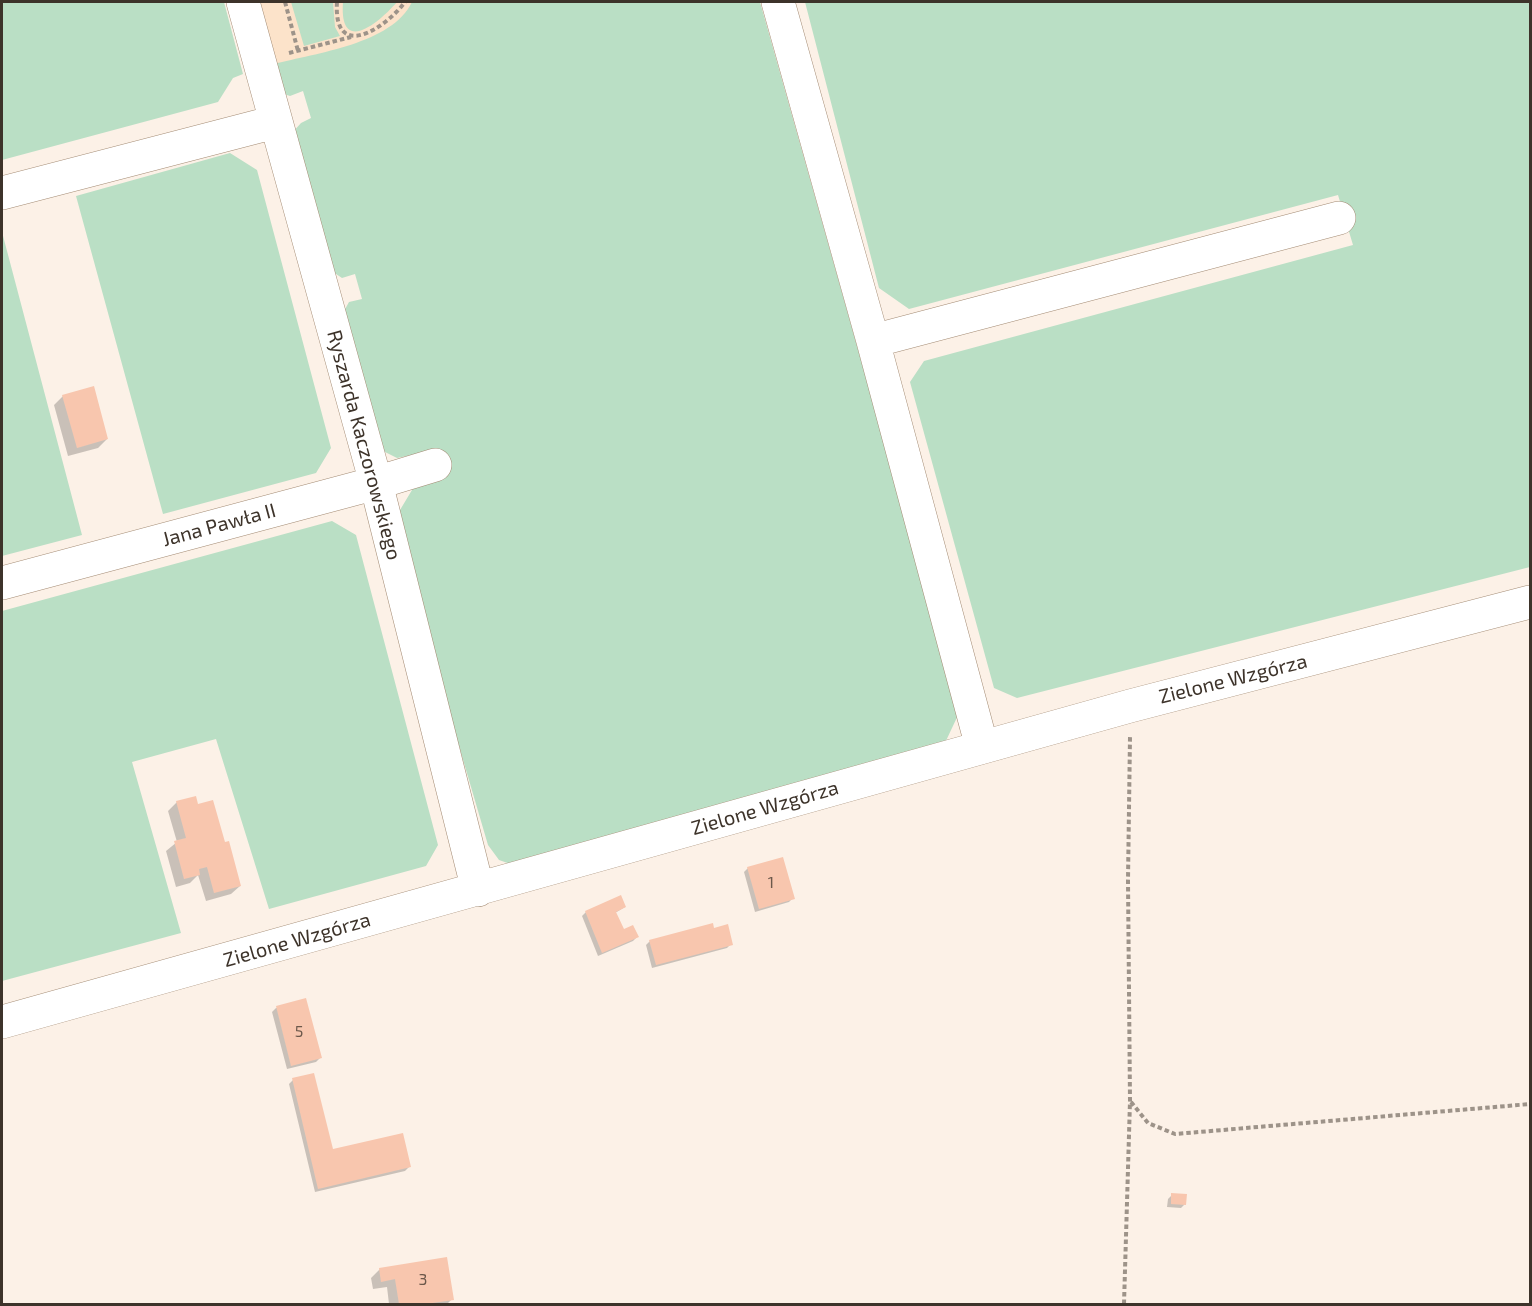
<!DOCTYPE html>
<html>
<head>
<meta charset="utf-8">
<style>
	body { margin:0 }
	#map { position:relative; width:1532px; height:1306px; overflow:hidden; background:#fcf1e7; font-family:"Exo 2",sans-serif }
	canvas { display:block }
	.frame { position:absolute; inset:0; border:3px solid #3d332a; pointer-events:none }
</style>
</head>
<body>
<div id="map">
<canvas width="1532" height="1306"></canvas>
<div class="frame"></div>
</div>
<script>
const ctx = document.querySelector('canvas').getContext('2d');
ctx.lineJoin = 'round';
function paint(path, color) { ctx.fillStyle = color; ctx.fill(path, 'evenodd'); }
function trace(path, color, width, dash) { ctx.strokeStyle = color; ctx.lineWidth = width; ctx.lineCap = dash ? 'butt' : 'round'; ctx.setLineDash(dash || []); ctx.stroke(path); }
function drawText(font, color, halo, rows, align = 'center') {
  ctx.font = font + ' "Exo 2",sans-serif'; ctx.lineWidth = 4.5; ctx.setLineDash([]); ctx.textBaseline = 'middle'; ctx.strokeStyle = halo; ctx.fillStyle = color; for (const [text, x, y, turn = 0] of rows) {
    ctx.save(); ctx.translate(x, y); ctx.rotate((+turn || 0) * Math.PI / 180); ctx.textAlign = isNaN(turn) ? turn : align; if (halo) ctx.strokeText(text, 0, 0); ctx.fillText(text, 0, 0); ctx.restore();
  }
}
paint(new Path2D(`
	M257,2h285l-266,67z`), '#fce3ca');
paint(new Path2D(`
	M2,2h222l19,72 -10,4 -15,24 -216,58z
	M291,2h42l2,25 5,9 -36,10z
	M343,2h54c-18,21 -58,54 -54,0z
	M412,2h348l200,709 -16,34 -425,122 -20,-7 -11,-15 -87,-297 -1,-38 36,-60 -39,8 -20,-10 -33,-137 5,-9 13,-3 -7,-25 -13,4 -12,-8 -38,-137 9,-10 10,-5 -8,-27 -13,5 -9,-3 -7,-29c42,-11 118,-20 138,-62z
	M805,2h725v565l-513,131 -23,-10 -84,-306 14,-21 429,-116 -15,-50 -429,114 -30,-21z
	M230,153l27,17 74,278 -15,25 -153,41 -87,-318z
	M2,232l80,303 -80,21z
	M332,521l24,14 82,310 -12,21 -157,43 -53,-170 -84,23 49,171 -179,48v-370z`), '#badfc5');
paint(new Path2D(`
	M63,396l44,43 -9,9 -30,8 -14,-51z
	M177,802l20,3 26,39 17,42 -9,8 -25,7 -8,-26 -8,8 -14,4 -10,-36 11,-9 -9,-31z
	M748,868l45,30 -4,4 -34,10 -11,-40z
	M625,907l-10,6 8,18 14,6 -4,4 -35,15 -16,-40 4,-4z
	M713,930l18,14 -4,4 -75,20 -6,-23 4,-4z
	M305,1000l15,58 -4,4 -29,7 -15,-57 4,-4z
	M293,1080l38,71 78,16 -4,4 -90,21 -26,-108z
	M1172,1195l13,9 -4,4 -14,-1 1,-8z
	M380,1269l72,30 -5,5h-58l-2,-17 -14,2 -2,-11z`), '#0003');
paint(new Path2D(`
	M94,386l14,53 -31,9 -15,-53z
	M196,796l2,8 15,-4 12,42 4,-1 12,45 -27,7 -7,-26 -8,2 1,6 -16,4 -10,-38 12,-3 -10,-37z
	M783,857l12,42 -36,10 -12,-42z
	M621,895l5,12 -10,5 8,17 9,-4 6,12 -37,16 -17,-42z
	M713,923l1,5 14,-4 5,21 -77,20 -7,-25z
	M306,998l16,60 -31,8 -15,-60z
	M314,1073l19,76 70,-16 8,34 -93,22 -26,-111z
	M1171,1193l16,1 -1,11 -15,-1z
	M447,1257l7,43 -29,4h-26l-4,-25 -14,3 -2,-14z`), '#f8c6ae');
const minor = new Path2D(`
	M243,2l133,481 102,407
	M778,2l95,339 109,406
	M2,193l273,-71
	M873,341l466,-123
	M2,583l374,-100 59,-18
	M2,1022l1128,-316 400,-104`);
trace(minor, '#a48c75', 34);
trace(new Path2D(`
	M285,2l13,49
	M337,2c-4,60 48,27 68,0
	M289,53l62,-16
	M1131,1102l17,21 27,11 355,-30
	M1124,1304l6,-203 -2,-221 2,-143`), '#9d9389', 4, [4.5, 3]);
trace(minor, '#fff', 33);
drawText('16px', '#6c584b', null, [
	["1",771,883],
	["5",299,1032],
	["3",423,1280]
]);
drawText('20px', '#3d332a', '#fff', [
	["Ryszarda Kaczorowskiego",364,445,75],
	["Jana Pawła II",219,525,-15],
	["Zielone Wzgórza",1233,679,-14],
	["Zielone Wzgórza",765,808,-16],
	["Zielone Wzgórza",297,940,-16]
]);
</script>
</body>
</html>
